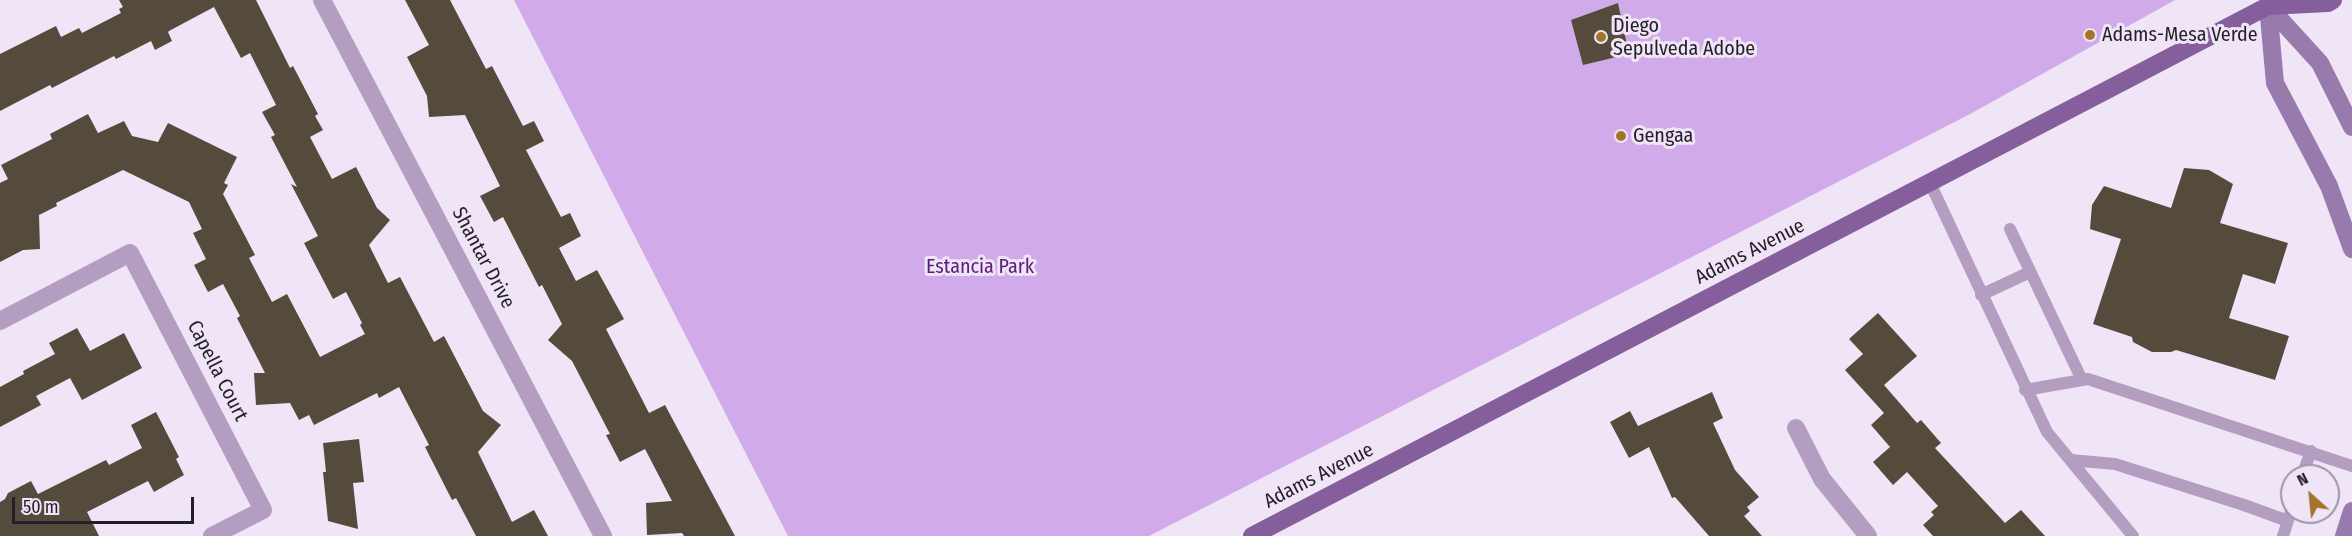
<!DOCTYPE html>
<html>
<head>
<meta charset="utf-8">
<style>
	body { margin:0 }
	#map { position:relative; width:2352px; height:536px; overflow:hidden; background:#f0e4f7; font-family:"Fira Sans Condensed",sans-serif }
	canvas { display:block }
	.north { position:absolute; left:2280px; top:464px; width:60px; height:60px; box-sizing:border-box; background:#f0e4f7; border:2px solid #9e95a3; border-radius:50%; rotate:333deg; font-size:16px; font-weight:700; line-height:24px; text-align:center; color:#231f26 }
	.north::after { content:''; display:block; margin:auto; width:21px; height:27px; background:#a37528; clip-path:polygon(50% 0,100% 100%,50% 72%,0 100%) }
	.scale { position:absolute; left:12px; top:497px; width:182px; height:27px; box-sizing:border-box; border:3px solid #231f26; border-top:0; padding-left:8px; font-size:18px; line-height:21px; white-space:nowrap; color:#231f26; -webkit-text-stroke:4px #f0e4f7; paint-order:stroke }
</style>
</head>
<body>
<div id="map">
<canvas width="2352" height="536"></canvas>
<div class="north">N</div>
<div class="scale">50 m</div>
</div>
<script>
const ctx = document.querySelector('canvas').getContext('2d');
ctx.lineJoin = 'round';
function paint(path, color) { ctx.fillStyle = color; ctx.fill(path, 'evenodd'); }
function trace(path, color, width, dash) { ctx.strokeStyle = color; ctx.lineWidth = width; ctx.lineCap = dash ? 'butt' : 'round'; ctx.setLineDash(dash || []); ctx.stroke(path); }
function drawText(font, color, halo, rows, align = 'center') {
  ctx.font = font + ' "Fira Sans Condensed",sans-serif'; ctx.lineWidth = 6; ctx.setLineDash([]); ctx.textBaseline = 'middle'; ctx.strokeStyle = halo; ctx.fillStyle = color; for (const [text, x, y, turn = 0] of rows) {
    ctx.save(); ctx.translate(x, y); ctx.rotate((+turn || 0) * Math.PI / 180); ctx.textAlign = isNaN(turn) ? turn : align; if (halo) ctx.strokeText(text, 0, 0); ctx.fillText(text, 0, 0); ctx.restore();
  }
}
paint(new Path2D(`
	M514,0h1661l-203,113 -823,423h-361z`), '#d1abe9');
paint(new Path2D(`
	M119,0h137l34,68 3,-2 25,48 -3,2 8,14 -13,7 22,42 24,-12 21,41 13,12 -21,25 19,38 12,-6 34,65 10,-6 39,75 18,14 -23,27 34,70 22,-12 14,26h-72l-20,-38 -4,2 -27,-53 4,-2 -30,-58 -20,11 -2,-5 -63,32 -5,-10 -10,5 -9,-17 -34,2 -2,-32h11l-28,-55 3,-2 -17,-32 -15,8 -14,-27 12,-6 -13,-26 9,-4 -13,-27 -66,-32 -67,33 1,3 -18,9 1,34 -17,1 -23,12v-79l8,-4 -7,-14 51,-26 -2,-5 38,-20 10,19 26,-12 8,15 26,6 10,-19 69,34 -13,26 4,2 -5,9 32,61 -6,3 23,44 15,-8 33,63 45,-23 -5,-9 2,-2 -16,-31 -13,7 -29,-56 14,-7 -27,-52 6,3 -26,-50 4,-2 -13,-23 14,-7 -26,-52 -9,5 -27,-51 -45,24 -1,1 4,9 -17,9 -4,-9 -35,18 -2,-3 -62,32 -2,-3 -50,26v-57l56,-28 5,11 18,-9 3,5 39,-20 -2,-4 4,-2z
	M405,0h45l36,69 6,-3 31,60 11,-5 10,20 -18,9 35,67 9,-4 11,23 -22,12 17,33 21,-11 27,49 -18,10 43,84 16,-8 70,131h-51l-2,-3 -35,2 -1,-32 26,-2 -27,-52 -25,13 -14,-27 4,-1 -38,-73 -24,-21 14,-16 -20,-39 -3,2 -36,-70 -9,5 -14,-26 20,-10 -35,-71 -36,2 -2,-21 -20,-39 22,-12z
	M1618,3l11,51 -46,11 -12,-45z
	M2184,168l25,2 24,14 -13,39 68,20 -13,41 -32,-10 -14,44 60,18 -14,44 -99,-30 -5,2h-19l-19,-10 -1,-5 -39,-13 28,-85 -31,-10 2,-24 12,-19 67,22z
	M1878,313l39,43 -33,29 33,38 4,-3 20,23 -6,5 70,75 16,-13 24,26h-112l-10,-11 11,-10 -3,-3 7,-6 -31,-34 -14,13 -20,-23 17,-15 -19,-22 13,-12 -39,-43 18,-16 -14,-15z
	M77,328l13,23 34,-18 18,35 -60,32 -12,-22 -34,18 5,9 -41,22v-40l24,-13 -1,-3 32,-17 -6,-11z
	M1712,392l11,26 -10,5 22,47 24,27 -12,10 3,4 -6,5 18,20h-53l-34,-39 -3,1 -23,-51 -20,11 -19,-36 20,-11 8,15z
	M156,412l23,45 -3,2 8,16 -30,17 -6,-11 -61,31 12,24h-99v-34l5,-3 3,-6 23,-12 7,13 68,-34 3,5 33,-17 -11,-23z
	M359,439l5,43 -11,1 5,46 -30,-8 -5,-49h3l-3,-29z`), '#554b3c');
trace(new Path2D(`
	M1930,183l117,249 86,104
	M2010,229l72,151
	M1981,295l49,-23
	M2025,390l63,-11 264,87
	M2070,460l45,4 129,41 44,16
	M2302,476l9,-25
	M2283,536l9,-28`), '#b39ec1', 12);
trace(new Path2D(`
	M322,0l281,536
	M0,321l130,-68 133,257 -51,26
	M1796,428l26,51 46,57`), '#b39ec1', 18);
trace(new Path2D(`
	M2268,6l7,77 54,103 23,63
	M2268,6l52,57 32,64
	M2344,536l8,-25`), '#997aac', 18);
trace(new Path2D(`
	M2268,6l60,-3 5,-3
	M1252,536l1016,-530 7,-6`), '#855f9c', 18);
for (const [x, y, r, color] of [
	[2090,35,6,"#a37528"],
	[1601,37,6,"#a37528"],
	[1621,136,6,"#a37528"]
]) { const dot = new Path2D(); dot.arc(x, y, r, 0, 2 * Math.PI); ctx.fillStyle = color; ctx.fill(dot); trace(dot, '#f0e4f7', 2); }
drawText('20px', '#231f26', '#f0e4f7', [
	["Diego",1613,26],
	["Sepulveda Adobe",1613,49],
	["Adams-Mesa Verde",2102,35],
	["Gengaa",1633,136]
], 'left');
drawText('20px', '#231f26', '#f0e4f7', [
	["Adams Avenue",1750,252,-27],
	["Shantar Drive",483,258,62],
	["Capella Court",217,371,63],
	["Adams Avenue",1319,476,-27]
]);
drawText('20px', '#5b1d79', '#f0e4f7', [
	["Estancia Park",980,267]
]);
</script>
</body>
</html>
